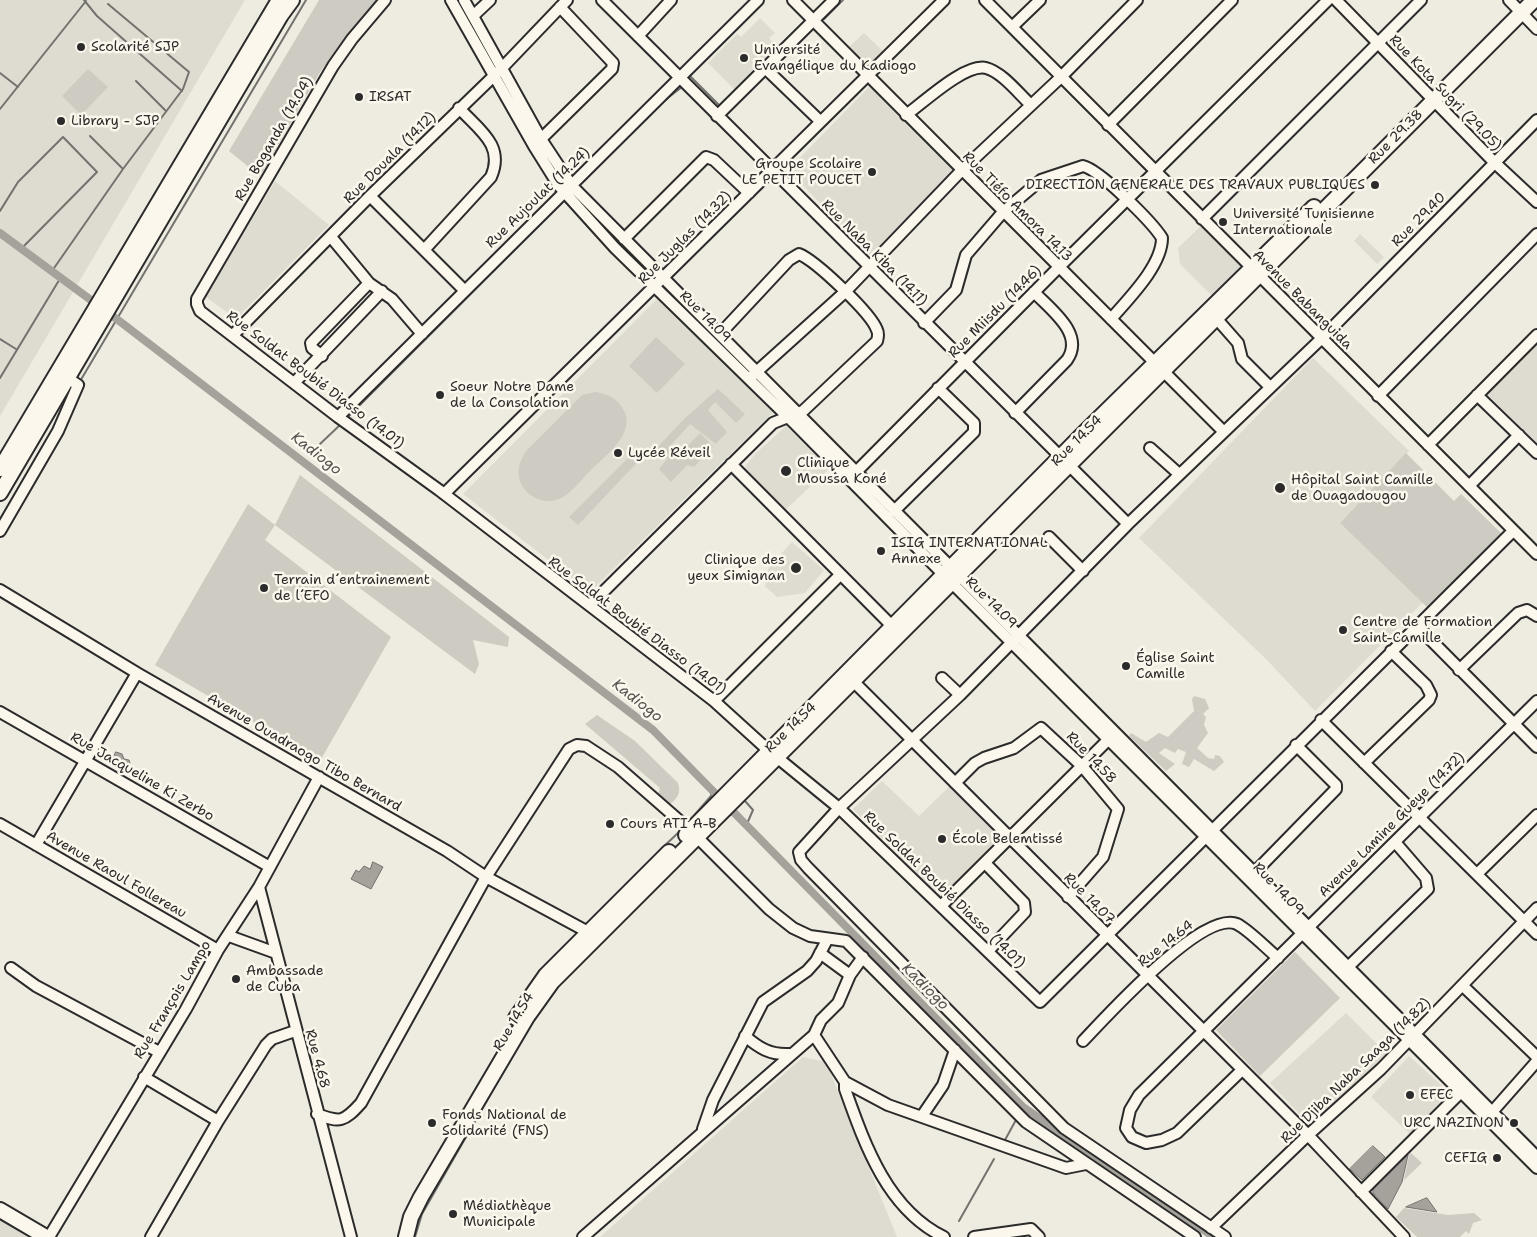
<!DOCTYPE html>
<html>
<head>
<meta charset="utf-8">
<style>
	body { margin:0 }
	canvas { display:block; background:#eeebe0 }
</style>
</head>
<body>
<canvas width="1537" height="1237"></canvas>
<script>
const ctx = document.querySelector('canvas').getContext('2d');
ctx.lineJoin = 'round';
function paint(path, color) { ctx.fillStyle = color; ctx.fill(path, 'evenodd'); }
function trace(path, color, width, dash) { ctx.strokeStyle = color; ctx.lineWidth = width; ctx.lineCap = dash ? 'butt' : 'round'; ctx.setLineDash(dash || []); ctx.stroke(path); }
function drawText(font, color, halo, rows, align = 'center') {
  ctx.font = font + ' "Shantell Sans",sans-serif'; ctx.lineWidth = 5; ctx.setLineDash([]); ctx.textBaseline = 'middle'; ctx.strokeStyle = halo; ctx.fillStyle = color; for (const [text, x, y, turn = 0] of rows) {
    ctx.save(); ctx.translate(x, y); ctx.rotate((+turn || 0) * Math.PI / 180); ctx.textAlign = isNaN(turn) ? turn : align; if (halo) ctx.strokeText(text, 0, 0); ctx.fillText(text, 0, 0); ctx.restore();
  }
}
paint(new Path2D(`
	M0,0h245l-245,416z
	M760,18l15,15 -6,5 9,9 -2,2 3,3 -41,41 -30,-30 29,-29 4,3z
	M864,33l20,19 -15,17 -21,-21z
	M870,86l86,87 -84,84 -84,-87z
	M275,181l54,44 -93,94 -30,-22z
	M1202,225l40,41 -30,30 -32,-32 -2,-16z
	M1360,234l24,23 -7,7 -23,-23z
	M657,299l116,113 -183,180 -127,-98z
	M1537,339v105l-52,-52z
	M1313,358l96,93 -69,72 83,79 -108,109 -50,-53 -126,-120z
	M786,426l43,43 -46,43 -37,-38v-9l10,-12z
	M792,542l32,28 -19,23 -28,4 -12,-11 4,-19z
	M882,781l37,35 31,-30 53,51 -62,62 -88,-90z
	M1346,1013l43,43 -79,69 -40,-42z
	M1409,1056l40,36 -39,42 -39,-37z
	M803,1057l23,5 71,175h-297z
	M0,1220l29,17h-29z`), '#dedbd1');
paint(new Path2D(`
	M319,0h58l-55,69 -62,107 -31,-25z
	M88,69l20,18 -27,28 -19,-19z
	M656,337l29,27 -28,29 -28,-27z
	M718,389l27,25 -9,9 -21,-21 -7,8 19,22 -11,12 -26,-20 -20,22 9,9 21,-22 13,13 -19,21 -7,-2 -16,17 -12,-13 8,-10 -5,-7 -8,6 -3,-4 33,-35z
	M595,392c11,2 19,4 26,14 19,25 -15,49 -31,65 -9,9 -19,23 -31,28 -14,5 -28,0 -36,-12 -8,-12 -4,-25 3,-36l56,-56z
	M637,449l8,5 -67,71 -9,-8z
	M1406,453l48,48 7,-7 41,40 -73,75 -89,-86z
	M300,475l209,162 -1,10 -35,-7 6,24 -4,10 -200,-149 -10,15 126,97 -71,124 -165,-96 93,-161 27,21z
	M1194,696l11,3 4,9 -6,6 3,3 -2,8 4,8 -11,15 11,10 6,1 1,-4 5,1 4,6 -10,9 -20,-12 -5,8 -7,-3 4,-12 -8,-3 -3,4 -10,-5 -6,5 16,11 -9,7 -37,-35 2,-3 15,9 13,-9 9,4 26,-26 -2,-12z
	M597,715l38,26 43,42c3,10 0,15 -8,21l-6,-1 -6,-8 2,-7 -75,-64z
	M1295,952l45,46 -80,78 -44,-46z
	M1411,1153l11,10 -18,17 5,-25z
	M1404,1208l44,7 26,-2 8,7 -9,3 -4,11 -3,-3 -6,6h-43l-21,-20z`), '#cecbc2');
const water = new Path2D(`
	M116,752l6,2 2,5 5,1 1,3 -2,4h-5l-10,-8z
	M373,862l10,5 -12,22 -20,-10 5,-9 3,2 5,-6 6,3z
	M1373,1146l12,11 -23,23 -12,-11z
	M1408,1155l-6,27 -14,27 -15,-16v-4z
	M1427,1198l10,14 -31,-5z`);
paint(water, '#a4a29a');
trace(water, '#74726e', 1);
trace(new Path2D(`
	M84,0l13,16 85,75
	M824,19l19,-19
	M0,73l18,14
	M691,77l30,30
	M136,81l30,30
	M660,104l22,-17
	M0,109l86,-108
	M90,136l33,33
	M584,180l50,-50
	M0,211l18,-29 45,-45 34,35 -76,77
	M52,271l71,-102 60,-80 6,-17 -81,-68
	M0,339l16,10
	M0,378l61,-101
	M79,383l227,-383
	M346,419l219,-220
	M49,437l7,-13
	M320,444l21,-20
	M745,801l8,9 -7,16
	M691,819l20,-23 1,-4
	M711,833l19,-18 4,-1
	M661,849l17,-16
	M570,974l99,-99
	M554,990l11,-11
	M1021,1111l2,-4
	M1005,1140l12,-22
	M959,1221l35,-62
	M415,1237l7,-23 96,-168`), '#74726e', 2);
trace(new Path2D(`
	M0,233l118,87 535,410 370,377 191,130`), '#a4a29a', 8);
const minor = new Path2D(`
	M385,0l-33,39 -19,27 -136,233v5l3,7 138,106 101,73 275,211 54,49 71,58 201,194 473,-471
	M451,0l83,146 25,40 56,62 179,175 150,152 593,593
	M464,0l77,139 31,47 965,971
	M602,0l526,524
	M793,0l430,431
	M985,0l552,554
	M1336,0l158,162 43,40
	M1509,0l28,29
	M473,16l17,-16
	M1012,27l28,-27
	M638,36l33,-36
	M765,68l55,53
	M906,115c17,-12 59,-52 80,-47 16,4 33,26 45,37
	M717,116l117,-116
	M1108,125l124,-125
	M541,139l71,-70 1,-6 -53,-56
	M370,196l94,94
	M1202,219l219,-219
	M331,237l38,46 23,16 30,35
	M624,239l82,-82 8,3 35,33
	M424,250l67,-73c14,-32 -12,-47 -32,-69
	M1216,318l22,25 4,16 28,28
	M924,323l32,-33 10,-35 37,-43 38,-32 42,-14c17,4 69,56 79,72 0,28 -34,61 -51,81
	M233,335l137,-139 131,-127 66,-69
	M322,356l-10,-8 -1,-5 58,-60
	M753,375l92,-83 117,-122 98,-92 77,-78
	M295,382l87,-91
	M1477,395l60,58
	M1378,396l159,-162
	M1015,413l52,-53c18,-26 -16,-50 -33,-68
	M338,417l420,-417
	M1428,445l109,-110
	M1150,448l29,26
	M731,464l162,163
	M856,472l202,-204 270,-268
	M1469,486l50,-51
	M444,494l500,-494
	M894,511l80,-79v-9l-36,-35
	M0,531l58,-100 20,-46 -15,-10
	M1049,537l34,34
	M0,590l137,83 310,178 39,26 102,55 4,4
	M590,605l183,-182 30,-12 74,-70c1,-4 2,-7 0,-11 -6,-17 -61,-69 -78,-76l-10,6 -69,74
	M1416,625l121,122
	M1459,670l59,-57 9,-3 10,6
	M942,678l18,17
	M853,681l455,454 96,102
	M714,701l126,-126
	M0,712l270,155
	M1321,720l216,214
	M1364,763l65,-63 2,-5 -5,-10 -35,-34
	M955,783l20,-20 9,-5 30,-10 27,-20 41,38 36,43 -15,48 -35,40
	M0,824l218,126
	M36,845l101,-172
	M985,863l39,40 1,9 -37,39
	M1255,872l81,-83v-4l-40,-40
	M1477,874l60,-59
	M259,887l92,350
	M942,905l171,-170
	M229,936l47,17
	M820,953l30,22
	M1348,967l80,-78 -2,-11 -31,-36
	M11,968l25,18 123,66
	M1463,986l74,71
	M814,1035l31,47 43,23 178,63 20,-4
	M745,1036c14,12 25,19 44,18
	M1083,1041c22,-23 120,-132 154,-117 12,6 30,25 41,34
	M1241,1071l-64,62 -15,7 -16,3 -14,-6 -6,-9 4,-18 9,-15 398,-394
	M144,1077l74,44
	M845,1082v7c20,56 42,120 99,148
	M1493,1111l44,-50
	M317,1114c23,9 27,8 44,-11l125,-226 83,-128 8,-4 9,1 32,21 72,63 79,79 24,19 17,8 36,5 180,181 169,115
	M922,1116l21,-31 12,-35
	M703,1129l10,-29 50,-98 44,-31 9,-10 11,-21
	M1361,1192l100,-100
	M1211,1228l97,-93 73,-66 156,-161
	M49,1237l137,-228 32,-59 41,-63 60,-110
	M151,1237l67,-116 48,-76 6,-6 23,-8
	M583,1237l231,-202 7,-15 17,-17 12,-28 13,-18
	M974,1237l57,-8 8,8
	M1225,1237l-161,-109 -256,-260 -7,-8 -2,-8 40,-44 121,-113 168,-171 193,-185 216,-219`);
const major = new Path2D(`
	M0,469l279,-469
	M0,493l281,-478 11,-15
	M686,835l399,-403 229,-225
	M516,1018l30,-43 123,-123
	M0,1210l46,27
	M406,1237l5,-20 10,-20 106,-180 25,-35 982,-982`);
trace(minor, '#2b2b2b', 14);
trace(major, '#2b2b2b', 18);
trace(minor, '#fbf7ec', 10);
trace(major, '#fbf7ec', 14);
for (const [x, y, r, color] of [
	[81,47,5,"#2b2b2b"],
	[744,58,5,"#2b2b2b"],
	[359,97,5,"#2b2b2b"],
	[61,121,5,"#2b2b2b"],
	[872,172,5,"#2b2b2b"],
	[1375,185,5,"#2b2b2b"],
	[1223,222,5,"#2b2b2b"],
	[440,395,5,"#2b2b2b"],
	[618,453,5,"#2b2b2b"],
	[786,471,6,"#2b2b2b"],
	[1280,488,6,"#2b2b2b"],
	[881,551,5,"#2b2b2b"],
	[796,568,6,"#2b2b2b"],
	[264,588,5,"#2b2b2b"],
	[1343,630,5,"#2b2b2b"],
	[1126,666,5,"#2b2b2b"],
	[610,824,5,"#2b2b2b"],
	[942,839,5,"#2b2b2b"],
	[236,979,5,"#2b2b2b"],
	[1410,1095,5,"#2b2b2b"],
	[432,1123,5,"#2b2b2b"],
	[1514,1123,5,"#2b2b2b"],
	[1497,1158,5,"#2b2b2b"],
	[453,1214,5,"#2b2b2b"]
]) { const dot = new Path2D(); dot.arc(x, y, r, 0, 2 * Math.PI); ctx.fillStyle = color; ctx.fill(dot); trace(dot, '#fbf7ec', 2); }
drawText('14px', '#2b2b2b', '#fbf7ec', [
	["Scolarité SJP",91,47],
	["Université",754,50],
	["Evangélique du Kadiogo",754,66],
	["IRSAT",369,97],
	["Library - SJP",71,121],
	["Groupe Scolaire",862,164,"right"],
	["LE PETIT POUCET",862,180,"right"],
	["DIRECTION GENERALE DES TRAVAUX PUBLIQUES",1365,185,"right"],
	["Université Tunisienne",1233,214],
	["Internationale",1233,230],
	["Soeur Notre Dame",450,387],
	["de la Consolation",450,403],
	["Lycée Réveil",628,453],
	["Clinique",797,463],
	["Moussa Koné",797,479],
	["Hôpital Saint Camille",1291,480],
	["de Ouagadougou",1291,496],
	["ISIG INTERNATIONAL",891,543],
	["Annexe",891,559],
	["Clinique des",785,560,"right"],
	["yeux Simignan",785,576,"right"],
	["Terrain d´entrainement",274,580],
	["de l´EFO",274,596],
	["Centre de Formation",1353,622],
	["Saint-Camille",1353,638],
	["Église Saint",1136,658],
	["Camille",1136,674],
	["Cours ATI A-B",620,824],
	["École Belemtissé",952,839],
	["Ambassade",246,971],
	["de Cuba",246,987],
	["EFEC",1420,1095],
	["Fonds National de",442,1115],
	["Solidarité (FNS)",442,1131],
	["URC NAZINON",1504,1123,"right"],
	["CEFIG",1487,1158,"right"],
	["Médiathèque",463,1206],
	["Municipale",463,1222]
], 'left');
drawText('14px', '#2b2b2b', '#fbf7ec', [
	["Rue Kota Sugri (29.05)",1445,93,46],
	["Rue 29.38",1396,137,-45],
	["Rue Boganda (14.04)",274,139,-60],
	["Rue Douala (14.12)",390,158,-45],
	["Rue Aujoulat (14.24)",538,198,-44],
	["Rue Tiéfo Amora 14.13",1017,207,45],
	["Rue 29.40",1419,220,-45],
	["Rue Juglas (14.32)",685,238,-45],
	["Rue Naba Kiba (14.11)",874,253,45],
	["Avenue Babanguida",1302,300,45],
	["Rue Miisdu (14.46)",995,312,-45],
	["Rue 14.09",705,317,45],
	["Rue Soldat Boubié Diasso (14.01)",315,380,37],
	["Rue 14.54",1077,441,-45],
	["Rue 14.09",991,603,45],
	["Rue Soldat Boubié Diasso (14.01)",637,626,37],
	["Rue 14.54",791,728,-44],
	["Avenue Ouadraogo Tibo Bernard",304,753,30],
	["Rue 14.58",1091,758,46],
	["Rue Jacqueline Ki Zerbo",142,777,30],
	["Avenue Lamine Gueye (14.72)",1392,825,-45],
	["Avenue Raoul Follereau",116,875,30],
	["Rue 14.09",1278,889,46],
	["Rue Soldat Boubié Diasso (14.01)",944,890,44],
	["Rue 14.07",1089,899,45],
	["Rue 14.64",1166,944,-38],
	["Rue François Lampo",173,1000,-59],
	["Rue 14.54",514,1022,-59],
	["Rue 4.68",317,1059,75],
	["Rue Djiba Naba Saaga (14.82)",1356,1071,-44]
]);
drawText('italic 15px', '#555552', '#fbf7ec', [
	["Kadiogo",316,454,38],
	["Kadiogo",637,701,38],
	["Kadiogo",925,987,45]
]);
</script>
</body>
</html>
